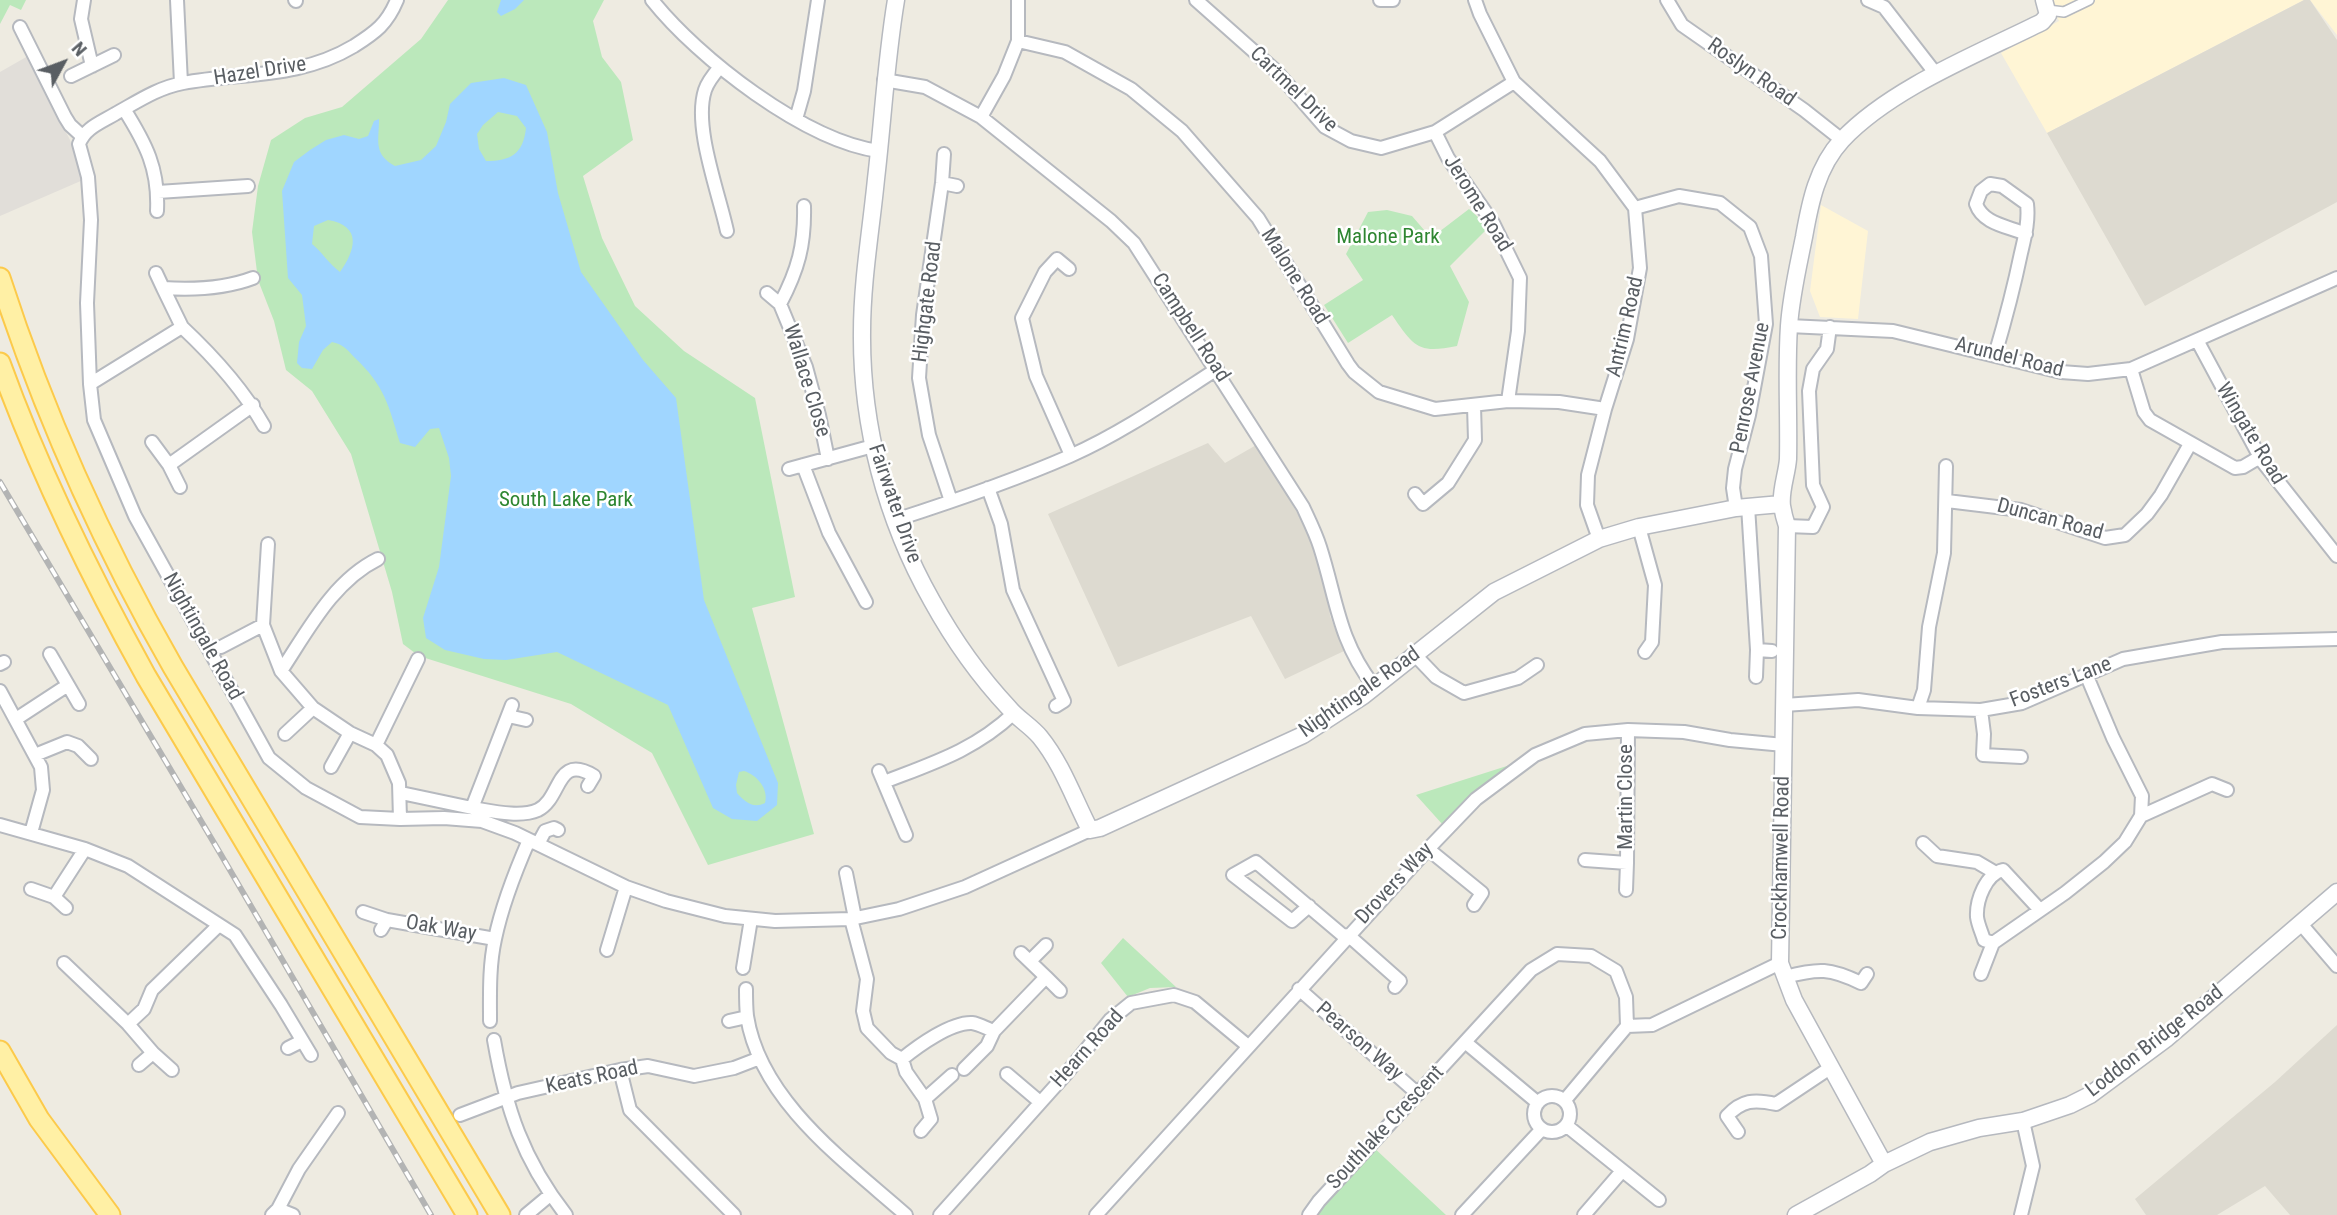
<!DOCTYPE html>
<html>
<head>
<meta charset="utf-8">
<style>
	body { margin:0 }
	#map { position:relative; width:2337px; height:1215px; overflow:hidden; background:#eeebe1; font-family:"Roboto Condensed",sans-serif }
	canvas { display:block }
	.north { position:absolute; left:28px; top:28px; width:70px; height:70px; -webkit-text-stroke:5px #fff; paint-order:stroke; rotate:49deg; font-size:19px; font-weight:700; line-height:28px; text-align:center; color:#595e63 }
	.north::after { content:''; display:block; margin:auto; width:24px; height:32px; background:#595e63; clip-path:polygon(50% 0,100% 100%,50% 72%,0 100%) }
</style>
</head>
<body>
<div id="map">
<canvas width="2337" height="1215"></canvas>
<div class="north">N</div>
</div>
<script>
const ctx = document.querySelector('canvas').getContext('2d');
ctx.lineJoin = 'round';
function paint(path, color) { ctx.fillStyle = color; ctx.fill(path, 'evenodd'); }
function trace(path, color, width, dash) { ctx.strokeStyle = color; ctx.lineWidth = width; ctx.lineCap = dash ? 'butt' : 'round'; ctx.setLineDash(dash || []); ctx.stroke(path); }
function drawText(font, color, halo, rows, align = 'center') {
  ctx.font = font + ' "Roboto Condensed",sans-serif'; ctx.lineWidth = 5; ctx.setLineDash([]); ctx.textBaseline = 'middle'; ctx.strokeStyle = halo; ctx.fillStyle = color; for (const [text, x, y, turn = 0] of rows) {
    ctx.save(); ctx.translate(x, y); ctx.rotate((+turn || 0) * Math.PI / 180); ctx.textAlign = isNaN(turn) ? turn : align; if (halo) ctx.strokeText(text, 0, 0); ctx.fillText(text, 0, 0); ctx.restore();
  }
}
paint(new Path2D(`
	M2050,0h254l-257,133 -46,-80 58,-32z
	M2310,0h27v35z
	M1821,205l47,26 -10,88 -38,-2 -10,-26z`), '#fff5d5');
paint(new Path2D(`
	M28,56l42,84 13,40 -83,36v-144z`), '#e1ded9');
paint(new Path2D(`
	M2304,0h6l27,40v162l-192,104 -98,-173z
	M1208,443l17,20 33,-19 59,104 10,28 3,40 14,35 -59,28 -34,-63 -133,51 -70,-153z
	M2337,1025v190h-47l-25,-29 -48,29h-71l-11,-16 140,-117z`), '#dddad0');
paint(new Path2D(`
	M0,0h26l-5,10 -11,-5 -10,19z
	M448,0h156l-11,21 9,36 19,25 12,58 -50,36 19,62 33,68 49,45 71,47 40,199 -43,11 62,226 -106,31 -56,-112 -81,-49 -152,-48 -16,-12 -11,-52 -41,-138 -39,-63 -26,-21 -12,-49 -16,-41 -6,-48 6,-46 13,-46 34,-22 37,-11 79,-68z
	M1469,209l20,18 -39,39 19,36 -12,44c-39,8 -43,1 -65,-31l-44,28 -24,-38 39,-25 -17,-26 22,-42 19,-2 25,6 19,22z
	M1510,765l-40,30 -27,30 -27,-30z
	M1123,938l53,49 -26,1 -22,9 -27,-34z
	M1371,1145l75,70h-137z`), '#bbe8bb');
paint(new Path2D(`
	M501,0h23l-9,9 -14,7 -4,-4z
	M504,78l22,7 21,47 11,61 23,79 62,88 33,38 28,202 74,183 -1,22 -20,16 -25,-2 -19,-11 -45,-103 -111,-53 -51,8 -22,-1 -39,-9 -19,-12 -3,-20 16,-51 12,-91 -2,-18 -10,-30 -9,1 -15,18 -15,-4c-12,-39 -15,-57 -46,-86 -7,-8 -12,-13 -22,-15l-9,8 -11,19 -10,-1 -5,-5 2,-21 7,-16 -4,-31 -14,-17 -6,-87 12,-29 16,-12 16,-10 18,-5 15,4 9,-3 6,-15 5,-2c0,22 -6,35 16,47l26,-6 15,-14 10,-24 4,-18 21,-21zM498,112l19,4 9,12c-3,26 -15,33 -40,33l-7,-12 -2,-15 6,-9zM328,220c35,6 27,31 12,52 -11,-8 -17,-19 -28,-28l2,-18zM744,771c13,4 25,18 21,32 -12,6 -20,-1 -28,-10l-1,-8 3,-13z`), '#a0d6ff');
const pedestrian = new Path2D(`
	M2048,10l16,2 25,-12`);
const minor = new Path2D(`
	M84,0l-3,19 11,47
	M177,0l4,83
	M295,0l1,1
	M397,0c-10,24 -21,32 -43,46 -55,33 -111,26 -171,37 -26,5 -46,19 -68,31 -15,9 -30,14 -36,30l9,33 3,43 -4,83 3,81 4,36 41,96 134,242 37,30 54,29 40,2 44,-1 38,3 33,12 111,54 40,14 59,15 50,5 76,-2 48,-10 66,-22 125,-57
	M652,0c46,58 153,141 227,151
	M1196,0l80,71 49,56 26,14 30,7 54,-16 79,-50
	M1380,0h13
	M1475,0l5,14 34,68 86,79 35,47 5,60 -13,71 -22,70 -17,66 -1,30 12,34
	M1667,0l15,25 122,85 38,30
	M1868,0l16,7 52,67
	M20,27l45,90 5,8 12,11
	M1018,41l47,11 66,37 51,42 76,87 90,146 6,8 25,20 56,17 73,-8 51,1 46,7
	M720,67c-6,7 -12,14 -15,23 -12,37 14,103 22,141
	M71,76l43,-21
	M884,80l41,7 56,30 130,104 23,22 169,264c6,13 13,27 17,40 17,53 18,92 53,138
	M124,109c22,35 35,60 33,102
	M981,117l23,-41 14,-35v-41
	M796,119l8,-28 14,-91
	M1435,132l13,26 45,65 27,55 -2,53 -10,70
	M944,154l-2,29 -19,132 -4,63 10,57 22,66
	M942,183l15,3
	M158,192l90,-6
	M1635,208l44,-12 41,7 30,24 11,29 5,68 -17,91 -14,54 -2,19 3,20
	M1069,269l-12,-10 -12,13 -23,46 14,58 35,79
	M156,273l7,15
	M767,293l13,11 26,63 13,48 9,44
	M780,304c18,-34 25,-59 24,-98
	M1789,326l104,5 168,41 27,2 43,-5 206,-91
	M182,327l-19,-39c30,2 61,1 90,-10
	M2197,340l65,121 75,95
	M1995,355c10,-34 19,-68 26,-102 4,-17 8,-32 6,-49l-25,-18 -12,-2 -9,7 -5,13c7,20 31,22 50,30
	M2131,369l13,43 6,8 85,48 8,-1 17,-10
	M90,384l92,-57c31,29 61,62 82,99
	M152,442l17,23 84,-60
	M169,465l11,22
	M803,465l26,68 37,69
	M789,469l84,-23
	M988,488l13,36 12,66 51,111 -8,5
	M1415,494l8,10 25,-21 27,-43 -1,-34
	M1947,501l74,9 84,28 20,-3 22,-21 14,-19 29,-51
	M1748,506l9,144 -1,27
	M895,520c59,-19 118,-39 175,-64 52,-23 99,-56 147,-87
	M1787,526l26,1 10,-20 -10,-22 -4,-94 4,-22 14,-20 3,-22
	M1639,527l16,58 -3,57 -7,10
	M268,544l-5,81 18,46 32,37 37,25 26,12 11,10 12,28 1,36
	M221,647l42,-22
	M1757,650l15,1
	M50,654l18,31
	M1415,655l21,22 28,16 54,-15 19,-13
	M0,664l4,-2
	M281,671c26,-39 52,-90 97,-112
	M0,691l41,76 2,23 -12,43
	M1784,705l74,-5 60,8 63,2 41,-7 101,-44 99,-17 115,-3
	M1918,708l6,-18 5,-63 15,-74 2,-87
	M1981,710l3,24 -1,21 38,2
	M508,716l18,4
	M16,719l52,-34 11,19
	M285,734l28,-26
	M376,745l42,-86
	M35,755l32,-13 11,4 13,13
	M331,767l19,-34
	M879,771l27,64
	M884,782c49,-19 91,-32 130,-69
	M401,793l71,15 40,-103
	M472,808c19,3 48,10 66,2 24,-12 18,-57 56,-34l-6,10
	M2141,816l71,-32 15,6
	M0,825l85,24 43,17 107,69 46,70 30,50
	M1923,843l14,13 40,6 17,10
	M538,844l7,-13 9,-3 4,2
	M1428,849l54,44 -8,12
	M1585,860l42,3 1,-133
	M846,873l9,45
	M31,889l23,8
	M1626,890l1,-27
	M1309,906l-17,15 -59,-46 23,-13 90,76
	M66,908l-12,-11 31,-48
	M363,912l24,8
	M851,919l16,60 -4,32 4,17 24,25 11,6 4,13 19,27 6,20 -10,12
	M2301,924l36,42
	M381,930l6,-10 108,19
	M1348,935l52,46 -5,6
	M1993,943l-9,-3c-2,-7 -6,-15 -7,-23 -1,-17 9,-43 26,-47l37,40
	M607,950l19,-63
	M1030,961l16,-16
	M64,963l64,61
	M743,968l8,-49
	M1981,974l12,-31 72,-50 39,-31 21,-20 16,-26 1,-20 -29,-58 -27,-64
	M1046,977l14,14
	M1785,977c34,-9 45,-9 76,6l6,-9
	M746,989c0,9 0,18 1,27 13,85 99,146 159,199
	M1299,989l119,105
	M490,1021c0,-27 -1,-55 5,-82 7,-34 20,-67 34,-99
	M729,1021l18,-4
	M494,1040c12,69 29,120 72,175
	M1465,1042l73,61
	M288,1048l14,-7
	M902,1059c16,-13 49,-37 70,-36 8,1 15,6 22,8
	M139,1065l14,-12
	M964,1069l23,-23 7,-15 52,-54 -25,-24
	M172,1070l-19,-17 -25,-29 16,-15 8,-19 67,-65
	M620,1070l10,40 104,105
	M1007,1074l33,28
	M1534 1114a18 18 0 1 1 36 0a18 18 0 1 1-36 0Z
	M925,1099l27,-24
	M1565,1100l62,-74 25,-1 128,-62
	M460,1115l58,-22 102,-23 28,-4 46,10 40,-8 26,-10
	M1567,1126l92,74
	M1738,1132l-11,-16c15,-16 27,-17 49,-12l54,-36
	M278,1209l15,6
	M272,1215l6,-6 21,-40 39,-56
	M526,1215l24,-20
	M940,1215l126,-141 44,-54 21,-17 43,-8 21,7 53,44
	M1096,1215l332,-366 48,-50 59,-44 50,-21 43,-4 56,2 46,8 54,5
	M1309,1215l10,-14 212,-231 26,-16 34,2 25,15 10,26 1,29
	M1462,1215l79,-85
	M1584,1215l38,-44
	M2021,1215l12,-49 -10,-45`);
const tertiary = new Path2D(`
	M896,0c-10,60 -13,119 -20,179 -5,51 -14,102 -14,153 -1,93 24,188 70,269 21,38 47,75 77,107 9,11 22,18 31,29 22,27 34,62 50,93l10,-2 203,-93 60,-39 131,-104 105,-53 40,-12 97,-19 45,-4
	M1884,1164l-90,-164 -14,-37 7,-437c-2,-6 -4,-14 -5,-20 -2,-15 5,-32 6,-47 1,-44 -2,-89 1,-133 2,-30 9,-59 15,-89 6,-34 13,-70 38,-97 49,-52 136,-86 200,-118l6,-7 -4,-15
	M1796,1215l74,-41 14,-10 46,-22 49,-14 44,-7 47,-16 20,-10 77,-57 170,-146`);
const primary = new Path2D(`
	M0,278c44,136 102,265 173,389l327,548
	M0,363c39,108 90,212 146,313l321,539
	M0,1051l39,68 71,96`);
trace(pedestrian, '#b6b9bf', 12);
trace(minor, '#b6b9bf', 16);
trace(tertiary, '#b6b9bf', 19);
trace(primary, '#fcca4b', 23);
trace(pedestrian, '#fff', 9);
trace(minor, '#fff', 12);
trace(tertiary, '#fff', 16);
trace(primary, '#fff0a5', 19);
const rail = new Path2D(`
	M0,482l220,371 211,362`);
trace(rail, '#b3b4b4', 6);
trace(rail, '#fff', 3.5, [10]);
drawText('21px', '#595e63', '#fff', [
	["Hazel Drive",260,72,-9],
	["Roslyn Road",1751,73,35],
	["Cartmel Drive",1293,90,44],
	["Jerome Road",1477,204,58],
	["Malone Road",1294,277,58],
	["Highgate Road",928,302,-83],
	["Antrim Road",1626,327,-77],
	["Campbell Road",1190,328,57],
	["Arundel Road",2009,358,14],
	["Wallace Close",806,381,73],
	["Penrose Avenue",1751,388,-79],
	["Wingate Road",2250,434,59],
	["Fairwater Drive",894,504,71],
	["Duncan Road",2050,520,15],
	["Nightingale Road",202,637,61],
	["Fosters Lane",2061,683,-21],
	["Nightingale Road",1360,693,-35],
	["Martin Close",1627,797,-90],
	["Crockhamwell Road",1782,858,-89],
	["Drovers Way",1395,884,-47],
	["Oak Way",441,929,10],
	["Pearson Way",1359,1042,41],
	["Loddon Bridge Road",2155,1042,-38],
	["Hearn Road",1088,1049,-48],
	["Keats Road",592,1078,-12],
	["Southlake Crescent",1386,1128,-47]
]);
drawText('21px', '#2e8631', '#fff', [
	["Malone Park",1388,238],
	["South Lake Park",566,501]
]);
</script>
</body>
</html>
